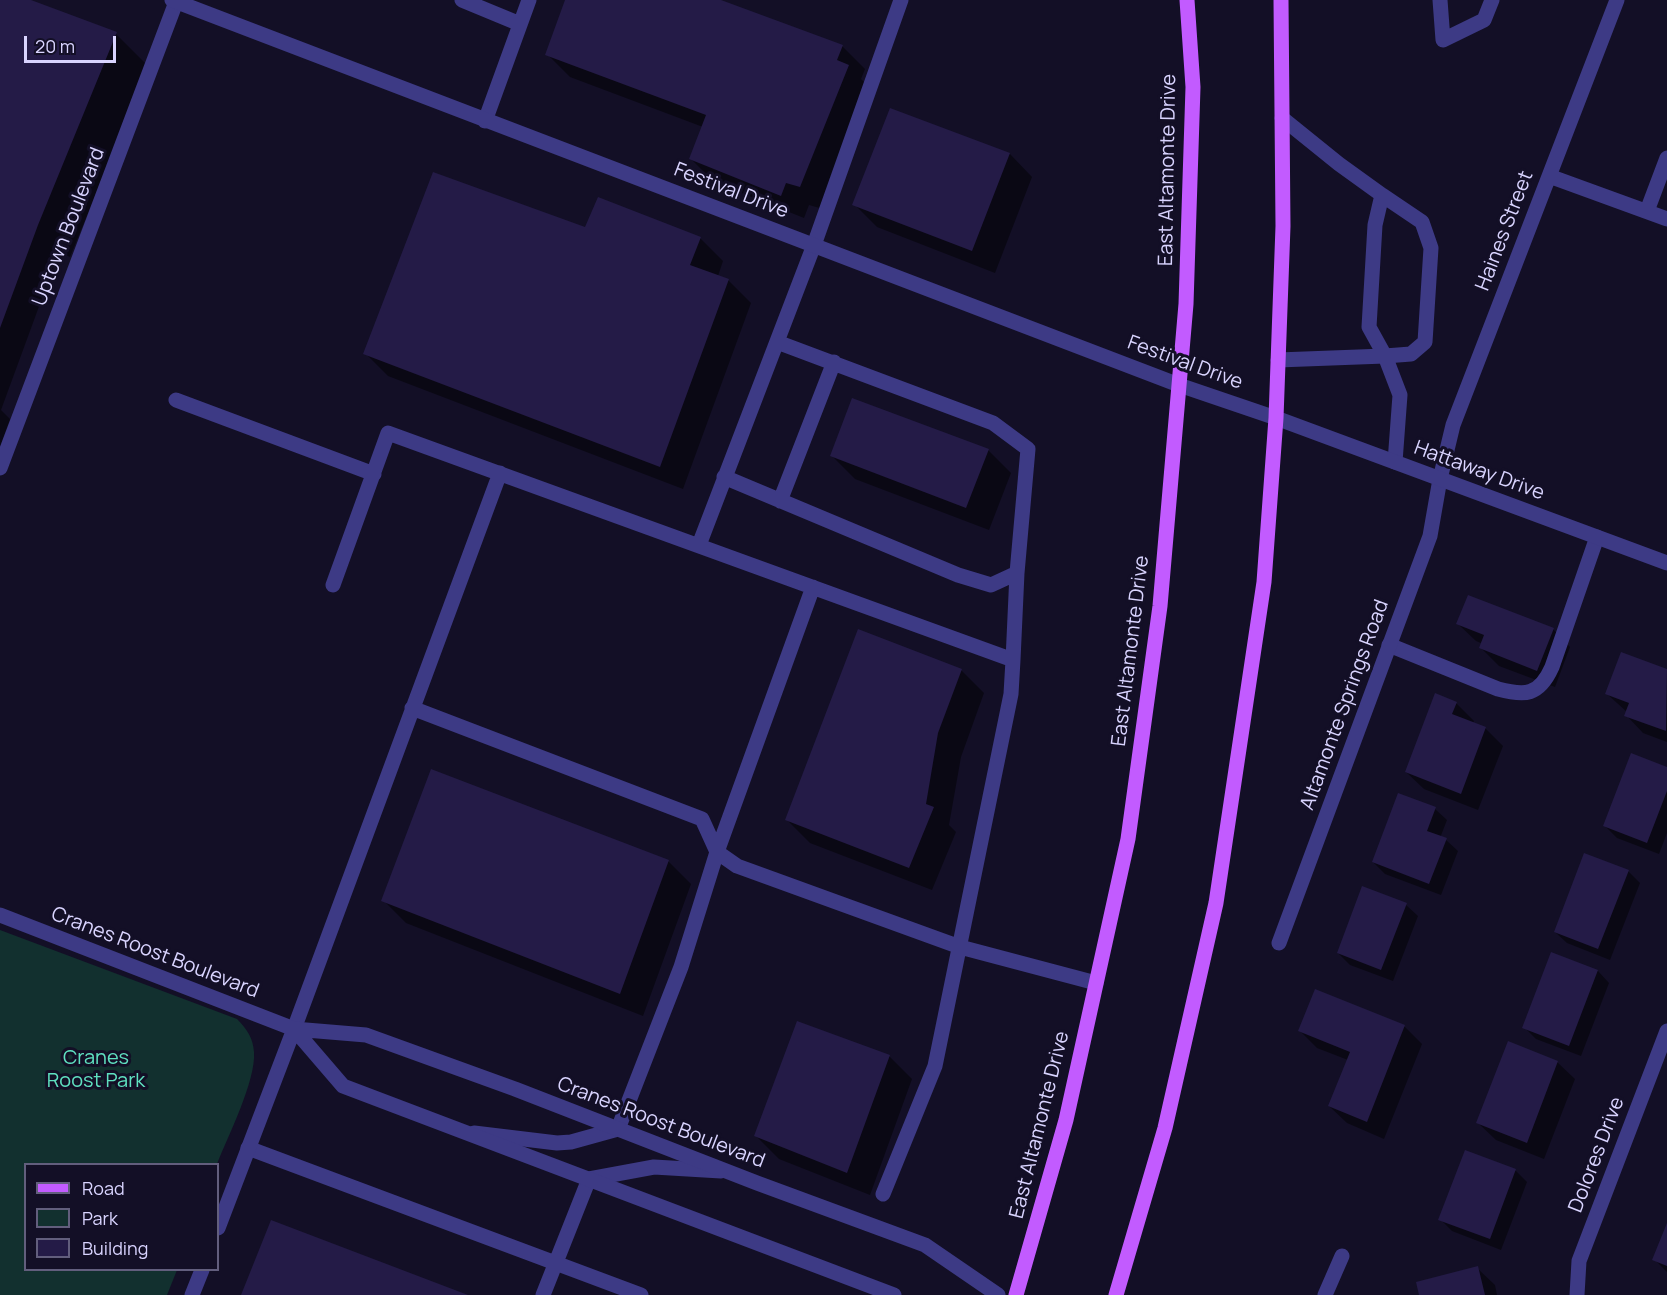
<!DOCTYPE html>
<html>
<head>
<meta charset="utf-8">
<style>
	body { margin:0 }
	#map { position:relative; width:1667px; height:1295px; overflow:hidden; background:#130f26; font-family:Manrope,sans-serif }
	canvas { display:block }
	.legend { position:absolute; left:24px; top:1163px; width:195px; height:108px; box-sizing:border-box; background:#130f26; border:2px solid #625e7d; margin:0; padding:8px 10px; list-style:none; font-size:18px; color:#d9d4ff }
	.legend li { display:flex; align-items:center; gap:12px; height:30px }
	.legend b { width:30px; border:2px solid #625e7d }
	.scale { position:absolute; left:24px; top:36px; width:92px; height:27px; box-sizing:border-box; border:3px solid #d9d4ff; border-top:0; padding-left:8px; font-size:18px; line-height:21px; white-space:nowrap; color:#d9d4ff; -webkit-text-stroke:4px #130f26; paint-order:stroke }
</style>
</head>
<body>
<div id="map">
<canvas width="1667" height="1295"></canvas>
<ul class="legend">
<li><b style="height:8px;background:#c25bff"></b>Road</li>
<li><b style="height:16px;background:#12302f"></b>Park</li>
<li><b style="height:16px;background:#241b47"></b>Building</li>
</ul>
<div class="scale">20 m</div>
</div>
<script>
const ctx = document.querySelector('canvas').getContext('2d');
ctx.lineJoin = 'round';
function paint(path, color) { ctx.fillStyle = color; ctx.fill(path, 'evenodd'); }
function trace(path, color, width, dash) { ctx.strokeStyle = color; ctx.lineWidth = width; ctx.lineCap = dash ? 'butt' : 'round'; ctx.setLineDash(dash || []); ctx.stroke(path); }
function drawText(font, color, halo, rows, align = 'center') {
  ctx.font = font + ' Manrope,sans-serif'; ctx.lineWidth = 6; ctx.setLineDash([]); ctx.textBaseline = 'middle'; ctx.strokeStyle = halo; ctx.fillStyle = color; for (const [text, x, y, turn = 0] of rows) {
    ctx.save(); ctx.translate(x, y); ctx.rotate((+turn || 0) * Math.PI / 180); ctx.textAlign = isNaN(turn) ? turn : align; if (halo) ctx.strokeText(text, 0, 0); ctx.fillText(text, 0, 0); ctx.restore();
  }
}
paint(new Path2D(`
	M0,930l237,89c10,10 16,19 17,33 2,29 -26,84 -37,112h-191v106h151l-10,25h-167z`), '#12302f');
paint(new Path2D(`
	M0,0h26l90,34 32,32 -78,191 -11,-5 -58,158 9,9 -10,28z
	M567,0h150l125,46 23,23 -4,10 10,10 -48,120 -14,-4 -5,13 -90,-36 -23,-23 12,-32 -133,-50 -23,-23z
	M1010,154l22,23 -37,96 -118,-46 -23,-23z
	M585,228l115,10 23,23 -5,15 10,4 23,23 -68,186 -295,-113 -23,-23z
	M988,450l23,23 -22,57 -134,-51 -23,-23z
	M1458,624l95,5 17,18 -15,40 -56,-21 -18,-18 2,-4 -7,-3z
	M1622,653l45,18v71l-24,-9 -17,-18 1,-3 -20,-18z
	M961,670l23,23 -23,64 -12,68 7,7 -24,58 -122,-47 -23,-23z
	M1456,703l18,18 -1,2 12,5 18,18 -25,64 -54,-21 -18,-17z
	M1667,769v64l-8,21 -42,-16 -12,-12z
	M1399,795l36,14 12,11 -7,18 6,2 12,11 -17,44 -56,-21 -12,-12z
	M668,861l23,23 -48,132 -237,-93 -23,-23z
	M1628,871l12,12 -30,77 -43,-17 -12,-11z
	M1406,905l12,11 -25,65 -43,-16 -12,-12z
	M1552,954l46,17 11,12 -28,73 -45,-17 -12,-12z
	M1316,991l89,36 17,17 -38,95 -37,-16 -18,-17 19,-46 -31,-12 -17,-17z
	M889,1056l23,23 -42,116 -91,-36 -23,-23z
	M1557,1062l18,17 -31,80 -48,-19 -18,-17z
	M1466,1152l50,19 11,11 -26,68 -49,-19 -12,-12z
	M1667,1227v45l-13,-13z
	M1477,1268l18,17 2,10h-77z`), '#0007');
paint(new Path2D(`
	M0,0h31l86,32 -79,193 -38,103z
	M565,0h156l122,45 -6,15 12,5 -49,122 -14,-4 -5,13 -92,-37 17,-44 -161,-60z
	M890,108l120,45 -38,98 -120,-46z
	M433,172l152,55 13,-30 103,40 -11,28 39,14 -69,188 -297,-113z
	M852,398l137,51 -23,59 -136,-52z
	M1468,595l86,33 -17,43 -58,-23 5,-13 -28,-11z
	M858,629l104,40 -24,64 -12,71 8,3 -25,61 -124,-48z
	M1621,652l46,17 -1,62 -42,-15 5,-13 -24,-9z
	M1435,693l22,9 -5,12 34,13 -25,67 -56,-22z
	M1631,753l36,14v24l-20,52 -44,-17z
	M431,769l238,91 -49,134 -239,-93z
	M1398,793l38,14 -9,24 20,7 -18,46 -57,-22z
	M1584,853l45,17 -31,79 -44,-17z
	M1362,886l45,17 -26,67 -44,-17z
	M1551,952l47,18 -29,76 -47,-18z
	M1315,989l90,36 -38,97 -39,-16 22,-54 -52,-21z
	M797,1021l93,34 -43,118 -93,-37z
	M1508,1041l50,20 -31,82 -51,-20z
	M1465,1150l51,19 -26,70 -52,-19z
	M271,1220l197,75h-227z
	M1667,1223v43l-15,-6z
	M1478,1266l7,29h-66l-3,-13z`), '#241b47');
trace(new Path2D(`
	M462,0l58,24
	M1440,0l3,40 41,-20 8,-20
	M485,121l44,-121
	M1382,195l40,27 9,26 -6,94 -14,12 -26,2 15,39 -5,67
	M1278,360l107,-4 -16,-29 6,-102 7,-30 -43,-31 -57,-46
	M176,400l198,74
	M724,477l234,98 33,10 26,-12 11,-124 -35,-26 -216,-81
	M780,501l54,-139
	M699,545l115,-300 87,-245
	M333,585l55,-152 625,227 -2,34 -76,372 -52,128
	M1389,645l109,44c27,7 41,7 54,-22l45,-130
	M1013,660l4,-87
	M412,708l290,111 15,33 20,14 223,81 136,36
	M294,1029l206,-556
	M474,1133l83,10 14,-1 47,-13 63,-162 36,-115 96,-265
	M248,1148l393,147
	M543,1295l46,-116 65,-12 67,4
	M1325,1295l17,-39`), '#3d3a85', 15);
trace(new Path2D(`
	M1549,176l118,43
	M1647,211l20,-53
	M0,468l176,-466
	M0,915l294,114 72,6 149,54 242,94 168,62 73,50
	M1279,943l151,-407 10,-57 13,-54 164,-425
	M294,1029l49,57 551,209
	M218,1228l76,-199
	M192,1295l10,-25
	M1577,1295l2,-34 88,-230`), '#3d3a85', 15);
trace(new Path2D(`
	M172,0l1007,385 97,33 391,145`), '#3d3a85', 15);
trace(new Path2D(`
	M1016,1295l50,-175 62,-281 32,-233 26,-302 7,-217 -6,-87
	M1116,1295l49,-167 51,-225 48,-321 12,-164 7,-192 -2,-226`), '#c25bff', 15);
drawText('20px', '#d9d4ff', '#130f26', [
	["East Altamonte Drive",1168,170,-89],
	["Festival Drive",731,191,21],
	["Uptown Boulevard",69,227,-69],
	["Haines Street",1505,231,-69],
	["Festival Drive",1185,363,20],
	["Hattaway Drive",1479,471,20],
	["East Altamonte Drive",1131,651,-83],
	["Altamonte Springs Road",1345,705,-70],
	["Cranes Roost Boulevard",155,953,21],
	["Cranes Roost Boulevard",661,1123,21],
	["East Altamonte Drive",1040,1125,-76],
	["Dolores Drive",1597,1155,-69]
]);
drawText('20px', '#5fe0c0', '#130f26', [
	["Cranes",96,1058],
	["Roost Park",96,1081]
]);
</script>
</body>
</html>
